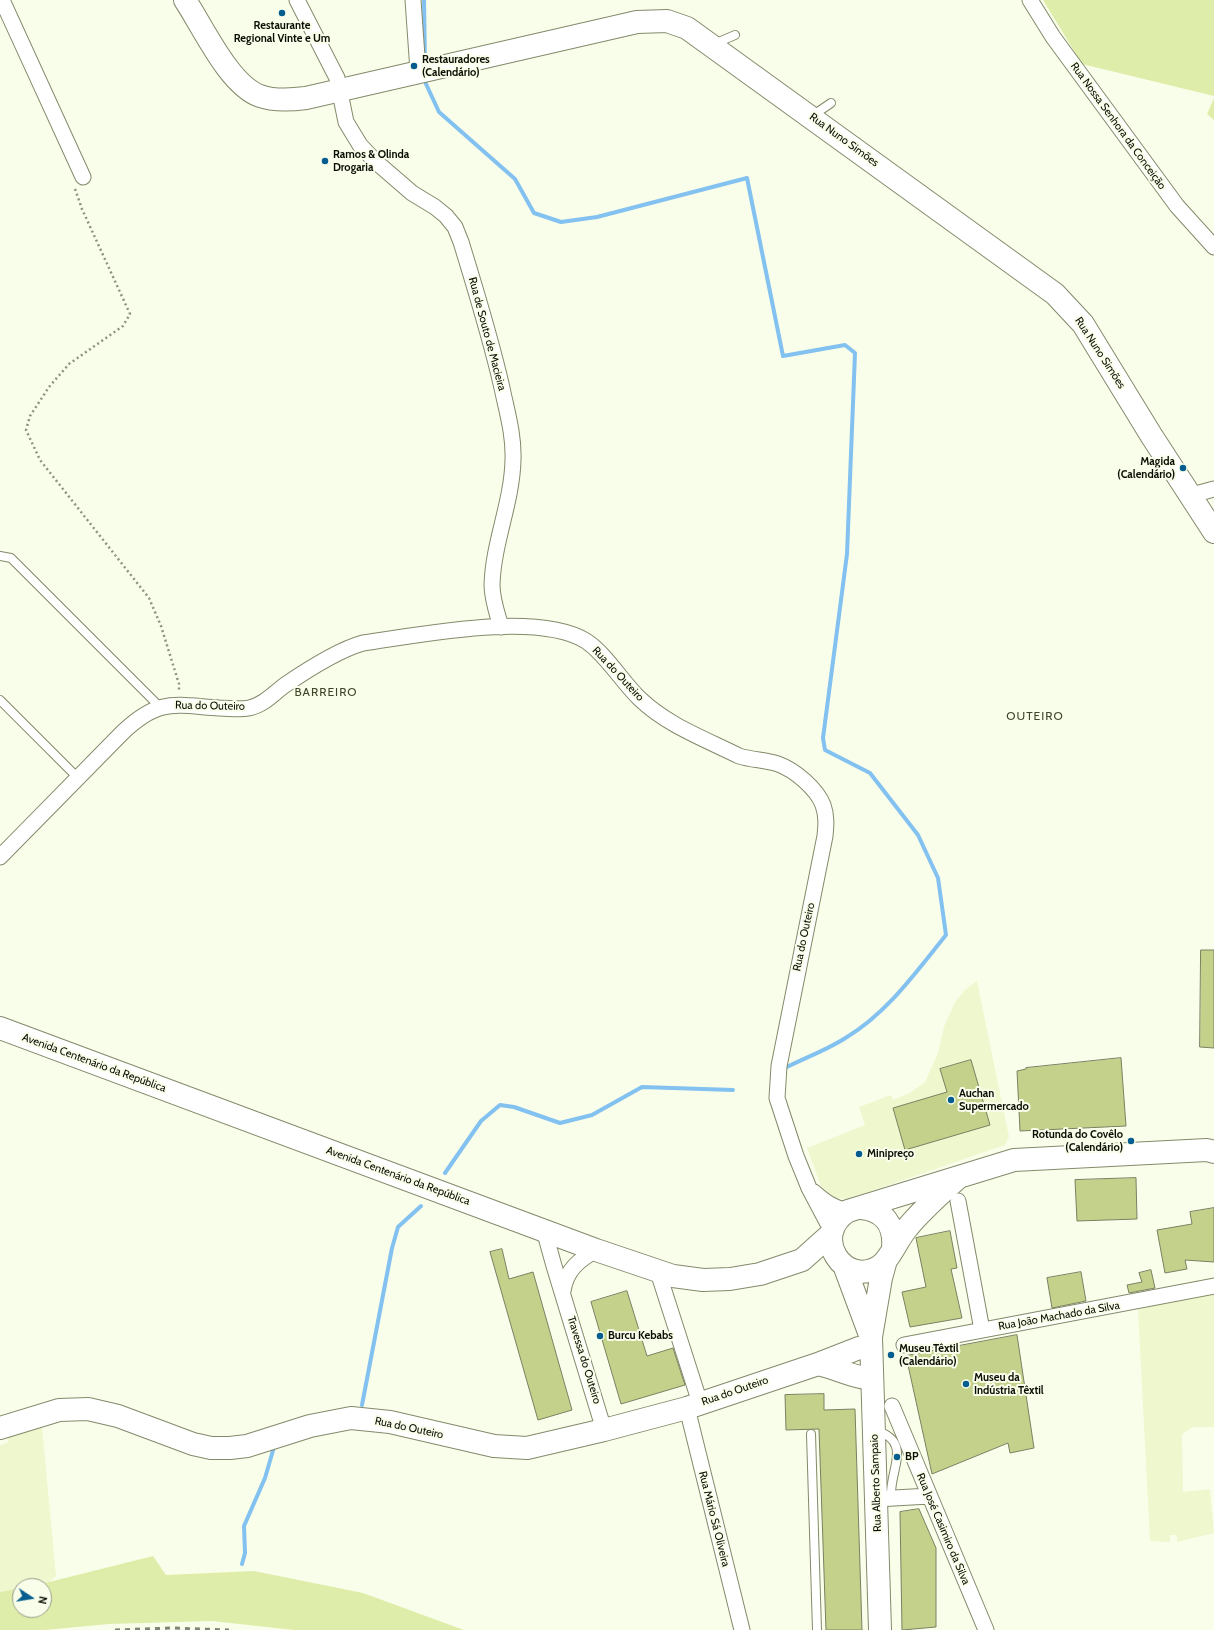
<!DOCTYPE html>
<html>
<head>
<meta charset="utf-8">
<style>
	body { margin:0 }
	#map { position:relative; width:1214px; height:1630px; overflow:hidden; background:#f9feea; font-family:Cabin,sans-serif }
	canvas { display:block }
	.north { position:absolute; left:12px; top:1578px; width:40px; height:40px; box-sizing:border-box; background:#f9feea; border:1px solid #9a9e8e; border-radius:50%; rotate:102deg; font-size:11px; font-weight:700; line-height:16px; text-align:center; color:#0c0e04 }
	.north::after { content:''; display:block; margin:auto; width:14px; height:18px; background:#035e8f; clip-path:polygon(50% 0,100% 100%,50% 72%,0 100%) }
</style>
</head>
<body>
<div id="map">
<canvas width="1214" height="1630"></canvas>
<div class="north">N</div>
</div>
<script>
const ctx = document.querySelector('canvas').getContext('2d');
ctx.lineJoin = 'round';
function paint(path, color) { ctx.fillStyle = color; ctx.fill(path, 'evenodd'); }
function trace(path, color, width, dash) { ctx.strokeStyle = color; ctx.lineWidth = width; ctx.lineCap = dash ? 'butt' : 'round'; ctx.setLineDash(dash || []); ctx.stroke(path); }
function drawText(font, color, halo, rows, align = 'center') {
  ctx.font = font + ' Cabin,sans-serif'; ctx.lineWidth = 4; ctx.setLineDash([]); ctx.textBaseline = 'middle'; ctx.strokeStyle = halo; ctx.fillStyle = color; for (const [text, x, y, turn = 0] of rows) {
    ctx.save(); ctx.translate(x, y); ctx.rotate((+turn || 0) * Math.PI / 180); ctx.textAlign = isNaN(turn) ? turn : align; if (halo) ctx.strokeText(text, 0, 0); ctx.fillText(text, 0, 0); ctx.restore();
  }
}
paint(new Path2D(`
	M977,981l32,156 -4,8 -157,54 -12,-1 -8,-4 -7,-8 -14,-38 58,-23 -6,-18 32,-12 2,5 17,-7 15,-11 13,-29 6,-26 11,-25 10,-12z
	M1209,1294l5,1v132h-21l-11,7 1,58 27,-3 4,44 -37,9v-7h-7v7l-20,-1 -12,-232z
	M42,1427l14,149 -8,7 -28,3v2l-20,4v-147l7,-2 3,-8z`), '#eef7ce');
paint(new Path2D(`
	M1043,0h171v96l-132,-32z
	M1214,98v22l-7,-6z
	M153,1556l13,19 88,-4 109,22 101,37h-170l-82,-9 -103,3 -64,6h-45v-38l20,-4v22h24v-24h-11z`), '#dfedaa');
trace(new Path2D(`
	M424,0l1,62
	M425,77l1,7 13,28 76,67 19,34 27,9 36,-5 150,-39 36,178 62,-11 10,8 -8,201 -24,184 2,12 45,23 48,62 20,43 8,57c-30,37 -58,77 -99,102 -18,12 -40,20 -60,30
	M445,1173l36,-52 19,-16 14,2 46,16 32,-8 50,-28 91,3
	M362,1405l30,-157 6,-21 23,-21
	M242,1564l3,-11 -1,-27 21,-48 9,-31`), '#82c1f0', 4);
const building = new Path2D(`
	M1201,950h13v98l-14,-1z
	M1121,1058l5,68 -106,5 -3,-60 9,-2v-1z
	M971,1060l19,65 -85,25 -12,-42 54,-16 -7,-23z
	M1136,1178l1,41 -60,2 -2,-41z
	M1214,1208v54l-29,-2 2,9 -22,4 -8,-43 35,-6 -2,-12z
	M950,1231l7,37 -6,1 11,49 -52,9 -8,-35 24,-5 -10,-49z
	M502,1249l7,30 24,-7 39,138 -34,10 -48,-168z
	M1151,1270l4,18 -26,5 -2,-8 15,-3 -3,-9z
	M1081,1272l5,29 -34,7 -5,-30z
	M627,1291l20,65 26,-8 12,37 -64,19 -30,-102z
	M1017,1335l17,113 -24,5 -2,-10 -76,31 -26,-118z
	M824,1394v16l31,-1 7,221h-36l-7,-201 -33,1 -1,-35z
	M919,1509l17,39v79l-34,3 -2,-118z`);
paint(building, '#c3d18b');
trace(building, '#7a8162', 1);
const lane = new Path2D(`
	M714,44l21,-9
	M812,116l19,-13
	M0,556l11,2 149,149
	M0,700l78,78
	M875,1430c39,12 14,39 16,68
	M811,1434l6,196`);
const street = new Path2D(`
	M2,0l81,177
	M297,0l40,78 9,44 14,23 15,16 37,32 23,14 11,9 9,11 6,15c15,49 30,97 41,146 5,24 12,47 11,72 -1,43 -20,83 -21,125 0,14 5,28 9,42
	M413,0l5,71
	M1030,0l23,37 124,169 37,41
	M1192,495l22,-6
	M0,857l123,-125c36,-34 51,-27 96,-24 10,0 20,2 30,0 15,-3 25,-15 36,-23 22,-15 53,-35 78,-42 57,-8 174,-32 223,-2 19,12 37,42 54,58 27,26 65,40 99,57 13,4 27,4 39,8 17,6 39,25 45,41 4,11 3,21 2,31l-46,230 -2,32 19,58 13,32 18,34 6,6
	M814,1192c11,10 20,16 34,19
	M958,1201l24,129
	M544,1230l10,36 50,164
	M658,1272l42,131
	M563,1291c3,-21 16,-31 33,-41
	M904,1345l310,-59
	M892,1406l94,224
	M687,1408l55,222
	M877,1499l52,-3`);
const secondary = new Path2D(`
	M185,0c18,27 44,85 75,96 14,5 31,4 46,2l331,-76 30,-1 20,7 368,266 28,30 68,111 63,97
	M0,1028l596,222 77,26 30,4 27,-1 30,-5 42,-14 29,-26
	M958,1178c-18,16 -35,31 -50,49 -10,11 -17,31 -28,39 -35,23 -71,-30 -32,-55l166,-51 193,-10 7,2
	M861,1208c23,2 34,17 32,40
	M844,1265l26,70
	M818,1364c18,4 36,14 54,15
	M0,1428l59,-18 29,-1 30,7 75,28 18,4h19l17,-2 63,-20 41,-8 39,4 104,24 33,2 77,-18 83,-22 131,-44 41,-16 12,-1
	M880,1630l-9,-293 10,-59 5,-18`);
trace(lane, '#838a6b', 10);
trace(street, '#838a6b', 17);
trace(secondary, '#838a6b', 24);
trace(new Path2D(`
	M75,189l7,20 48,105 -7,12 -54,38 -20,23 -19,29 -4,14 14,30 109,138 12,28 18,58v8`), '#8f9283', 2.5, [2, 3]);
trace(lane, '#fff', 8);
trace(street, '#fff', 15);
trace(secondary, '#fff', 22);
trace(new Path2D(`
	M115,1630l57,-2 57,2`), '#808475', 3, [5, 5]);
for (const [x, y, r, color] of [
	[282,13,4,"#035e8f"],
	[414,66,4,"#035e8f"],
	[325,161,4,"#035e8f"],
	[1183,468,4,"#035e8f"],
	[951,1100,4,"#035e8f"],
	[1131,1141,4,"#035e8f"],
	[859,1154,4,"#035e8f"],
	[600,1336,4,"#035e8f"],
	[891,1355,4,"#035e8f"],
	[966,1384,4,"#035e8f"],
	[897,1457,4,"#035e8f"]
]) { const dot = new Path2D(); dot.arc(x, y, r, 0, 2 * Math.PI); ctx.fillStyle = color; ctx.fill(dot); trace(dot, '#f9feea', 1.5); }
drawText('bold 11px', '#0c0e04', '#f9feea', [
	["Restaurante",282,26,"center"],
	["Regional Vinte e Um",282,39,"center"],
	["Restauradores",422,60],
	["(Calendário)",422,73],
	["Ramos & Olinda",333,155],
	["Drogaria",333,168],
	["Magida",1175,462,"right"],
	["(Calendário)",1175,475,"right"],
	["Auchan",959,1094],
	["Supermercado",959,1107],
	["Rotunda do Covêlo",1123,1135,"right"],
	["(Calendário)",1123,1148,"right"],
	["Minipreço",867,1154],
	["Burcu Kebabs",608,1336],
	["Museu Têxtil",899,1349],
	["(Calendário)",899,1362],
	["Museu da",974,1378],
	["Indústria Têxtil",974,1391],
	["BP",905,1457]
], 'left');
drawText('11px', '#0c0e04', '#f9feea', [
	["Rua Nossa Senhora da Conceição",1118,126,54],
	["Rua Nuno Simões",844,140,36],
	["Rua de Souto de Macieira",487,334,75],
	["Rua Nuno Simões",1100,353,57],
	["Rua do Outeiro",618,674,47],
	["Rua do Outeiro",210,706,1],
	["Rua do Outeiro",804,937,-78],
	["Avenida Centenário da República",94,1063,20],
	["Avenida Centenário da República",398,1176,20],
	["Rua João Machado da Silva",1059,1316,-10],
	["Travessa do Outeiro",584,1360,73],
	["Rua do Outeiro",735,1391,-19],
	["Rua do Outeiro",409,1428,12],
	["Rua Alberto Sampaio",876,1483,-92],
	["Rua Mário Sá Oliveira",714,1519,76],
	["Rua José Casimiro da Silva",943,1529,67]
]);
ctx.letterSpacing = '1px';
drawText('12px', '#3f4529', '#f9feea', [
	["BARREIRO",326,692],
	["OUTEIRO",1035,716]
]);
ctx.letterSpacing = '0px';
</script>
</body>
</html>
